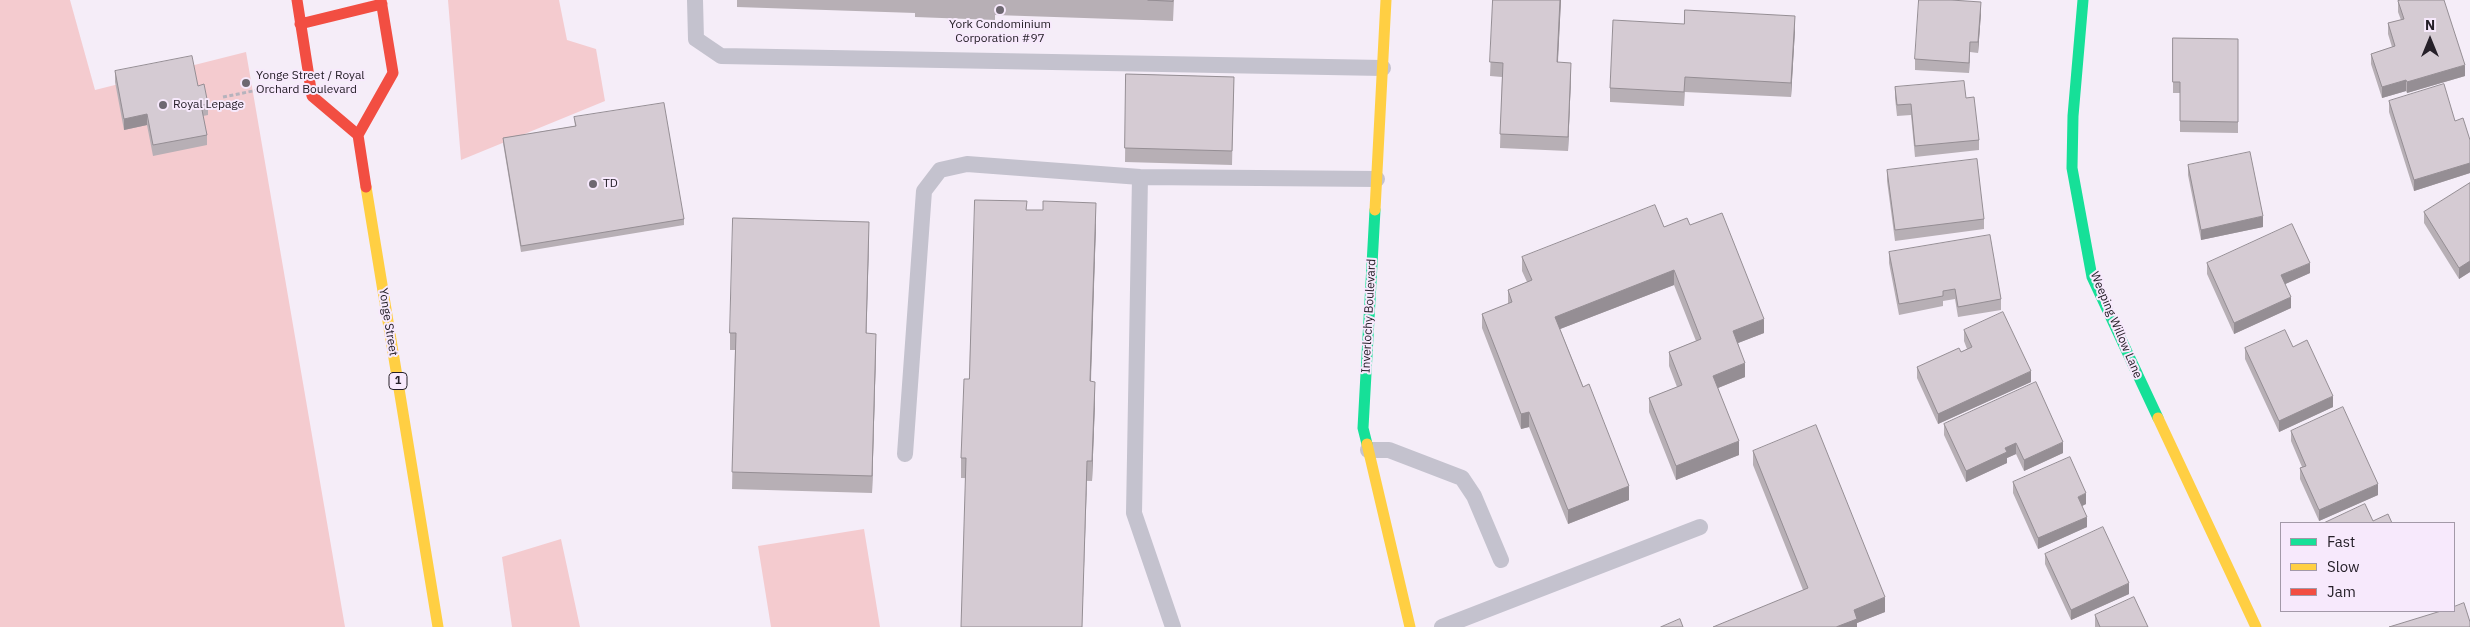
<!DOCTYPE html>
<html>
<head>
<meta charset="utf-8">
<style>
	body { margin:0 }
	#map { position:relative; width:2470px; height:627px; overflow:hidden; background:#f5edf8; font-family:"IBM Plex Sans",sans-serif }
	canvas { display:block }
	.legend { position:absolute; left:2280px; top:522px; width:175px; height:90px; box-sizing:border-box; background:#f7e9fc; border:1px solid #a399a8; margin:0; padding:6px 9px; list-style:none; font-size:15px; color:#262029 }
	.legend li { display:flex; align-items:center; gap:10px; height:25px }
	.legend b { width:25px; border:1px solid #a399a8 }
	.north { position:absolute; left:2405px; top:15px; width:50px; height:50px; -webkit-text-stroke:4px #f7e9fc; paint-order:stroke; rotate:0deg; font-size:14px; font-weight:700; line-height:20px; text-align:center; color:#262029 }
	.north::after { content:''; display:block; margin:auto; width:18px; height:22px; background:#262029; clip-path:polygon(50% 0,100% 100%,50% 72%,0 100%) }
</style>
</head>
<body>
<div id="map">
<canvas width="2470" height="627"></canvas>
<ul class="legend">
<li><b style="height:6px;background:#16e098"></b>Fast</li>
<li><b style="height:6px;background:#ffcf43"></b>Slow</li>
<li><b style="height:6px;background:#f24e42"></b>Jam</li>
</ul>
<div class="north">N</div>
</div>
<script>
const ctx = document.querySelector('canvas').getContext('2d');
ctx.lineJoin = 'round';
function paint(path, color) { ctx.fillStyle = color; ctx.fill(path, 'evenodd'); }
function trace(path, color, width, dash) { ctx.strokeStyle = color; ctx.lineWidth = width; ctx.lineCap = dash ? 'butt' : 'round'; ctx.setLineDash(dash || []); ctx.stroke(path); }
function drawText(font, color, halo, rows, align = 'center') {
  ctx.font = font + ' "IBM Plex Sans",sans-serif'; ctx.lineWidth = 4; ctx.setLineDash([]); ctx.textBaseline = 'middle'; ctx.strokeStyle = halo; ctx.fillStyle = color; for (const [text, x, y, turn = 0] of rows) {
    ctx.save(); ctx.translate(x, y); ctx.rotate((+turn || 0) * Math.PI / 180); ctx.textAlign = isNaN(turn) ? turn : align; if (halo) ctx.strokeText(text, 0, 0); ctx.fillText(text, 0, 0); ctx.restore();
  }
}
paint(new Path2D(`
	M0,0h70l25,90 151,-38 99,575h-345z
	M448,0h111l8,40 29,9 9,52 -144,59z
	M864,529l16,98h-109l-13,-81z
	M561,539l19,88h-68l-10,-70z`), '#f4cbcf');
trace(new Path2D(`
	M223,97l35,-7`), '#b6b3bd', 3, [4, 2.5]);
trace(new Path2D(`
	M695,0l1,39 25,17 662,12
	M1140,177l-6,336 39,114
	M1368,450h21l73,28 12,18 27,64
	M905,454l19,-263 16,-21 27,-6 173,13 237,2
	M1442,627l258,-100`), '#c4c2ce', 16);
trace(new Path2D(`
	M2083,0l-10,116 -1,52 20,109 66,141
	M1367,444l-4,-16 12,-218`), '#16e098', 11);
trace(new Path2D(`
	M366,187l72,440
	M1375,210l11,-210
	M2158,418l98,209
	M1367,444l43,183`), '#ffcf43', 11);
trace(new Path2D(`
	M297,0l15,96 46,39
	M300,24l82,-20
	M366,187l-8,-52 35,-62 -12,-73`), '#f24e42', 11);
paint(new Path2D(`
	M737,0h437l-1,21 -178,-6v5l-80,-3v-4l-178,-6z
	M1493,0h68l-3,62 13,15 -3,74 -68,-3 2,-71 -12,-1z
	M2398,1l67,75 -58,17 -1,-2 -24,7 -11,-34v-10l21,-7 -4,-13v-11l13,-3 -3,-8z
	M1981,13l-3,40 -8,-1 -1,21 -54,-3v-11z
	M1795,30l-4,67 -106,-5 -1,14 -74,-4v-14z
	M2173,38l65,1v94l-58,-1v-39h-7z
	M115,71l83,15 10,18v11l-5,1 4,19v10l-54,11 -6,-31 -23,5 -9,-48z
	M1126,74l108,3 -2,88 -107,-3z
	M1895,87l71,11 13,42v10l-64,7 -4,-42 -14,1 -2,-18z
	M2389,101l66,20 15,19v33l-56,18 -25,-79z
	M574,117l110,102v6l-163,27 -18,-109v-5l72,-12z
	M2188,165l75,62 -62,13 -13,-65z
	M1887,170l97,49v10l-89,12 -8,-60z
	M2470,183v89l-11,7 -35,-56v-11z
	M1027,210l69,14 -5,157 4,21 -3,79 -131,-3v-20z
	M1690,225l74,108 -26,10 7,34 -27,11 21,67 -63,25 -27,-68v-14l28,-11 -8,-21v-14l27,-11 -22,-56 -114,44 69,171 -61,24 -39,-97 -8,2 -39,-101v-14l26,-10v-14l19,-8 -5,-11v-14l142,-30z
	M869,239l-3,94 10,17 -4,143 -140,-4 3,-139h-5v-17z
	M1889,252l112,47v11l-43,7 -3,-18 -12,2v5l-44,9 -10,-52z
	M2207,263l103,10 -25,11 6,24 -57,26 -27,-60z
	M1964,330l67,52 -93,42 -21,-46v-11l44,-15 6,-3 -3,-8z
	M2293,347l40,60 -54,25 -34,-73v-11z
	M1944,424l119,29 -39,18 -8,-17 -9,4v5l-41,19 -22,-47z
	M2291,431l87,64 -59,26 -19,-42v-11l2,-1 -11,-26z
	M1753,451l132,161 -28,11v4l-54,-37 -50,-125z
	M2013,482l73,22 -4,2 5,21 -49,22 -25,-56z
	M2045,554l84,40 -58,26 -26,-56z
	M2095,615l53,12h-53z`), '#b7afb5');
paint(new Path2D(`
	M1560,0h1l-4,76v-14z
	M1981,2v11l-3,40v-11z
	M1795,16v14l-4,67v-14z
	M1970,42v10l-1,21v-10z
	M1571,63v14l-3,74v-14z
	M2465,65v11l-58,17v-11z
	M2406,80v11l-24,7v-11z
	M147,114v11l-23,5v-11z
	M2470,163v10l-56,18v-11z
	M1096,203v21l-6,177v-20z
	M2263,216v11l-62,13v-10z
	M869,222v17l-3,111v-17z
	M2470,261v11l-11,7v-11z
	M2310,263v10l-29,13v-11z
	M1674,270v15l-119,46v-14z
	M2291,297v11l-57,26v-11z
	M1764,319v14l-31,12v-14z
	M876,334v16l-4,143v-17z
	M1745,363v14l-32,13v-14z
	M2031,371v11l-93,42v-10z
	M1095,382v20l-3,79v-20z
	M2333,396v11l-54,25v-11z
	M1529,412v15l-8,2v-15z
	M1739,441v14l-63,25v-14z
	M2063,442v11l-39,18v-11z
	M2016,443v11l-9,4v5l-41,19v-11l39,-23z
	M1087,461v20l-5,146z
	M2378,484v11l-59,26v-11z
	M1629,486v14l-61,24v-14z
	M2086,493v11l-8,4v-11z
	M2087,517v10l-49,22v-11z
	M2129,583v11l-58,26v-10z
	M1885,597v15l-28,11v4h-21l18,-17z`), '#958e94');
const building = new Path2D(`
	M1148,0h25v1z
	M1493,0h67l-3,62 14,1 -3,74 -68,-3 3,-71 -13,-1z
	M1919,0h32l30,2 -3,40h-8l-1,21 -54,-4z
	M2401,0h43l21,65 -58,17 -1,-2 -24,7 -11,-33 24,-8 -7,-23 16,-4 -6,-18z
	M1685,10l110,6 -4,67 -106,-6 -1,15 -74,-4 3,-68 71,4z
	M2173,38l65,1v83l-58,-1v-39h-7z
	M192,56l6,30 6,-2 4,20 -7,1 6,30 -54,10 -6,-31 -23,5 -9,-48z
	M1126,74l108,3 -2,74 -107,-3z
	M1964,81l2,17 8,-1 5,43 -64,6 -4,-42 -14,1 -2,-18z
	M2444,84l11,37 8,-3 7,22v23l-56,17 -25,-79z
	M664,103l20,116 -163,27 -18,-108 73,-12 -2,-9z
	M2250,152l13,64 -62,14 -13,-65z
	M1977,159l7,60 -89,11 -8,-60z
	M2470,183v78l-11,7 -35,-56z
	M975,200l52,1 -1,9h17v-9l53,2 -6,178 5,1 -3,79h-5l-5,166h-121l5,-169h-5l3,-79h5z
	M1655,205l9,22 23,-9 3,7 32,-12 42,106 -31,12 12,32 -32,13 26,65 -63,25 -27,-68 33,-13 -13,-33 32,-13 -27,-69 -119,47 28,70 6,-3 40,102 -61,24 -39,-98 -8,2 -39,-100 30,-12 -4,-12 24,-10 -10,-23z
	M733,218l136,4 -3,111 10,1 -4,142 -140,-4 4,-139h-6z
	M2292,224l18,39 -29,12 10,22 -57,26 -27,-60z
	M1990,235l11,64 -43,8 -3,-18 -12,2v5l-44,8 -10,-52z
	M2003,312l28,59 -93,43 -21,-47 42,-19 2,4 11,-5 -8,-17z
	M2285,330l8,17 14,-7 26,56 -54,25 -34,-73z
	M2036,382l27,60 -39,18 -8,-17 -11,5 2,4 -41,19 -22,-47z
	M2343,407l35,77 -59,26 -19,-42 6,-2 -15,-35z
	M1816,425l69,172 -31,13 3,9 -21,8h-123l95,-39 -55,-137z
	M2070,457l16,36 -8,4 9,20 -49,21 -25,-56z
	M2365,504l8,17 15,-7 4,9h-68z
	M2103,527l26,56 -58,27 -26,-56z
	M2134,597l14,30h-48l-5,-12z
	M2464,603l6,19v5h-81l52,-16h13v-4z
	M1680,619l3,8h-22z`);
paint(building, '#d5cbd3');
trace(building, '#958e94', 1);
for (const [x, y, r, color] of [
	[1000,10,5,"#6e6871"],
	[246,83,5,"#6e6871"],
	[163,105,5,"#6e6871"],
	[593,184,5,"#6e6871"]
]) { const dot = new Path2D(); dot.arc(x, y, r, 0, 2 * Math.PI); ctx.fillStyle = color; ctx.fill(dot); trace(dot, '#f7e9fc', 2); }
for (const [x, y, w] of [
	[398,381,18]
]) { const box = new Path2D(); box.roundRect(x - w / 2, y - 8.5, w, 17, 4); ctx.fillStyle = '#f7e9fc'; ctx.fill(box); trace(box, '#262029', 1); }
drawText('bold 11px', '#262029', null, [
	["1",398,381]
]);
drawText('12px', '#262029', '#f7e9fc', [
	["York Condominium",1000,25,"center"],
	["Corporation #97",1000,39,"center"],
	["Yonge Street / Royal",256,76],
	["Orchard Boulevard",256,90],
	["Royal Lepage",173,105],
	["TD",603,184]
], 'left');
drawText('12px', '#262029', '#f7e9fc', [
	["Inverlochy Boulevard",1369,316,-87],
	["Yonge Street",388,322,81],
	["Weeping Willow Lane",2116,325,67]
]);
</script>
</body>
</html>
